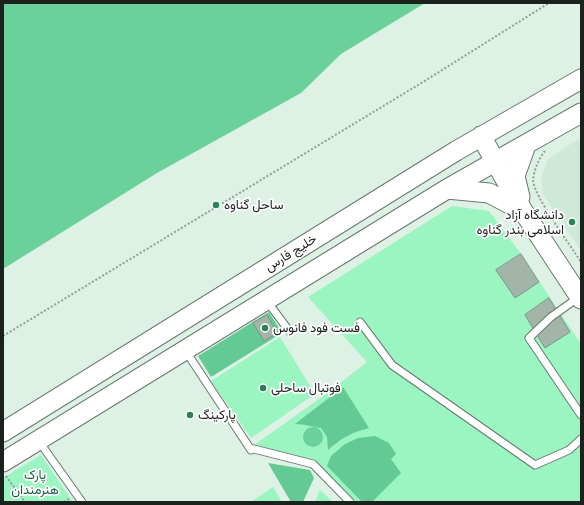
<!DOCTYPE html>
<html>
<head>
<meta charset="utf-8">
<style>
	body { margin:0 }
	#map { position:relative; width:584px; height:505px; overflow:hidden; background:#def1e5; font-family:Cabin,sans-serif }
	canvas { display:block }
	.frame { position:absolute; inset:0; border:4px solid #1b211d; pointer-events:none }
</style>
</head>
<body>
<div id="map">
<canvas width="584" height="505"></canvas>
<div class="frame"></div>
</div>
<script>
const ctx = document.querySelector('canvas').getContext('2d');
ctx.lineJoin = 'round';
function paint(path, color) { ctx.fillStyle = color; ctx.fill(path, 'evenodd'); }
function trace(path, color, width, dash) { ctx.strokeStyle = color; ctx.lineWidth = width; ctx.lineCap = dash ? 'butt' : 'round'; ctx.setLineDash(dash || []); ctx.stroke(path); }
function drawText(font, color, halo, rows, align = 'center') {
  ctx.font = font + ' Cabin,Vazirmatn,sans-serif'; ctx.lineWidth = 3.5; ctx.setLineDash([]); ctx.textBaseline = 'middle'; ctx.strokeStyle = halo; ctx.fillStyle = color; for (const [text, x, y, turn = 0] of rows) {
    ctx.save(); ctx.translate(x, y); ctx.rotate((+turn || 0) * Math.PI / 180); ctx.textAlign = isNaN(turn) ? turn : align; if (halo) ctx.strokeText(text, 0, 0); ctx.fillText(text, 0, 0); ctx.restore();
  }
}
paint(new Path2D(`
	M581,137v114l-38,-57 -2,-17 7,-18z`), '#cfe9d8');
paint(new Path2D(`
	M452,206l37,5 32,43 60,90v158h-228l-40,-38 -63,-16 76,-54 41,-32 -59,-65z
	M280,337l35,57 -64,44 -40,-57z
	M41,455l32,47h-70v-24z
	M273,487l9,15h-31z
	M320,490l13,12h-18z`), '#9af5c1');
paint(new Path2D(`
	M269,312l13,21 -71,44 -13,-21z
	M343,387l26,41c-19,5 -27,10 -41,22l-1,-13 -6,-9c-9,-1 -16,-4 -26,-4z
	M375,436l14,7 7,11 -5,5 10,14 -29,29h-10l-35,-36 4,-10 14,-12 13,-6z
	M268,463l42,7 4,8 -11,24h-12z`), '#64ca93');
paint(new Path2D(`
	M3,3h422l-84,51 -40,39 -144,80 -154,96z
	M303 437a10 10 0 1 1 20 0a10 10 0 1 1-20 0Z`), '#6bd19a');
const building = new Path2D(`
	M521,254l18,28 -24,16 -19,-28z
	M549,298l21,34 -25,16 -20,-33z
	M267,315l10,18 -13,8 -11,-18z`);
paint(building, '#a3b5a9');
trace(building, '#819288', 1);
const lane = new Path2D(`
	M579,297l-28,20 -22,21 52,77
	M266,300l24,32
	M360,322l32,43 143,100 34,-15 12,-11
	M185,350l66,100 -1,-2 63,16 37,38
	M38,440l44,62`);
const secondary = new Path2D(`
	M481,136l42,75 58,88
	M447,189l42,4 34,18
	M520,197l-5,-21 11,-31
	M3,432l453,-281 125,-72
	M3,462l444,-273 134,-76`);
trace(lane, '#68796e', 9);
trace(secondary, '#68796e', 21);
trace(new Path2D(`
	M545,151c-6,7 -11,19 -12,29 0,15 38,66 48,82
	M3,336l420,-254 126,-79
	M6,476l19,26
	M64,502l5,-3`), '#909e95', 2, [2, 2]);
trace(lane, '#fff', 7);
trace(secondary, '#fff', 19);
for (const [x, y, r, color] of [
	[216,205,4,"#298156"],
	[572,222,4,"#298156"],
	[265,328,4,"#298156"],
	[263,388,4,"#298156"],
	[190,415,4,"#298156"]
]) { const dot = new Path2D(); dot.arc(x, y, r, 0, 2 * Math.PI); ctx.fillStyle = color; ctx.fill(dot); trace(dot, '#fff', 1.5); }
drawText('13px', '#1b211d', '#fff', [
	["ساحل گناوه",224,205],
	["دانشگاه آزاد",564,215,"right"],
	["اسلامی بندر گناوه",564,230,"right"],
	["فست فود فانوس",273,328],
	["فوتبال ساحلی",271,388],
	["پارکینگ",198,415]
], 'left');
drawText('13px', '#1b211d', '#fff', [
	["خلیج فارس",291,253,-32]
]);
drawText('13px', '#15623e', '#fff', [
	["پارک",35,475],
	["هنرمندان",35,490]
]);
</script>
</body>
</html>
